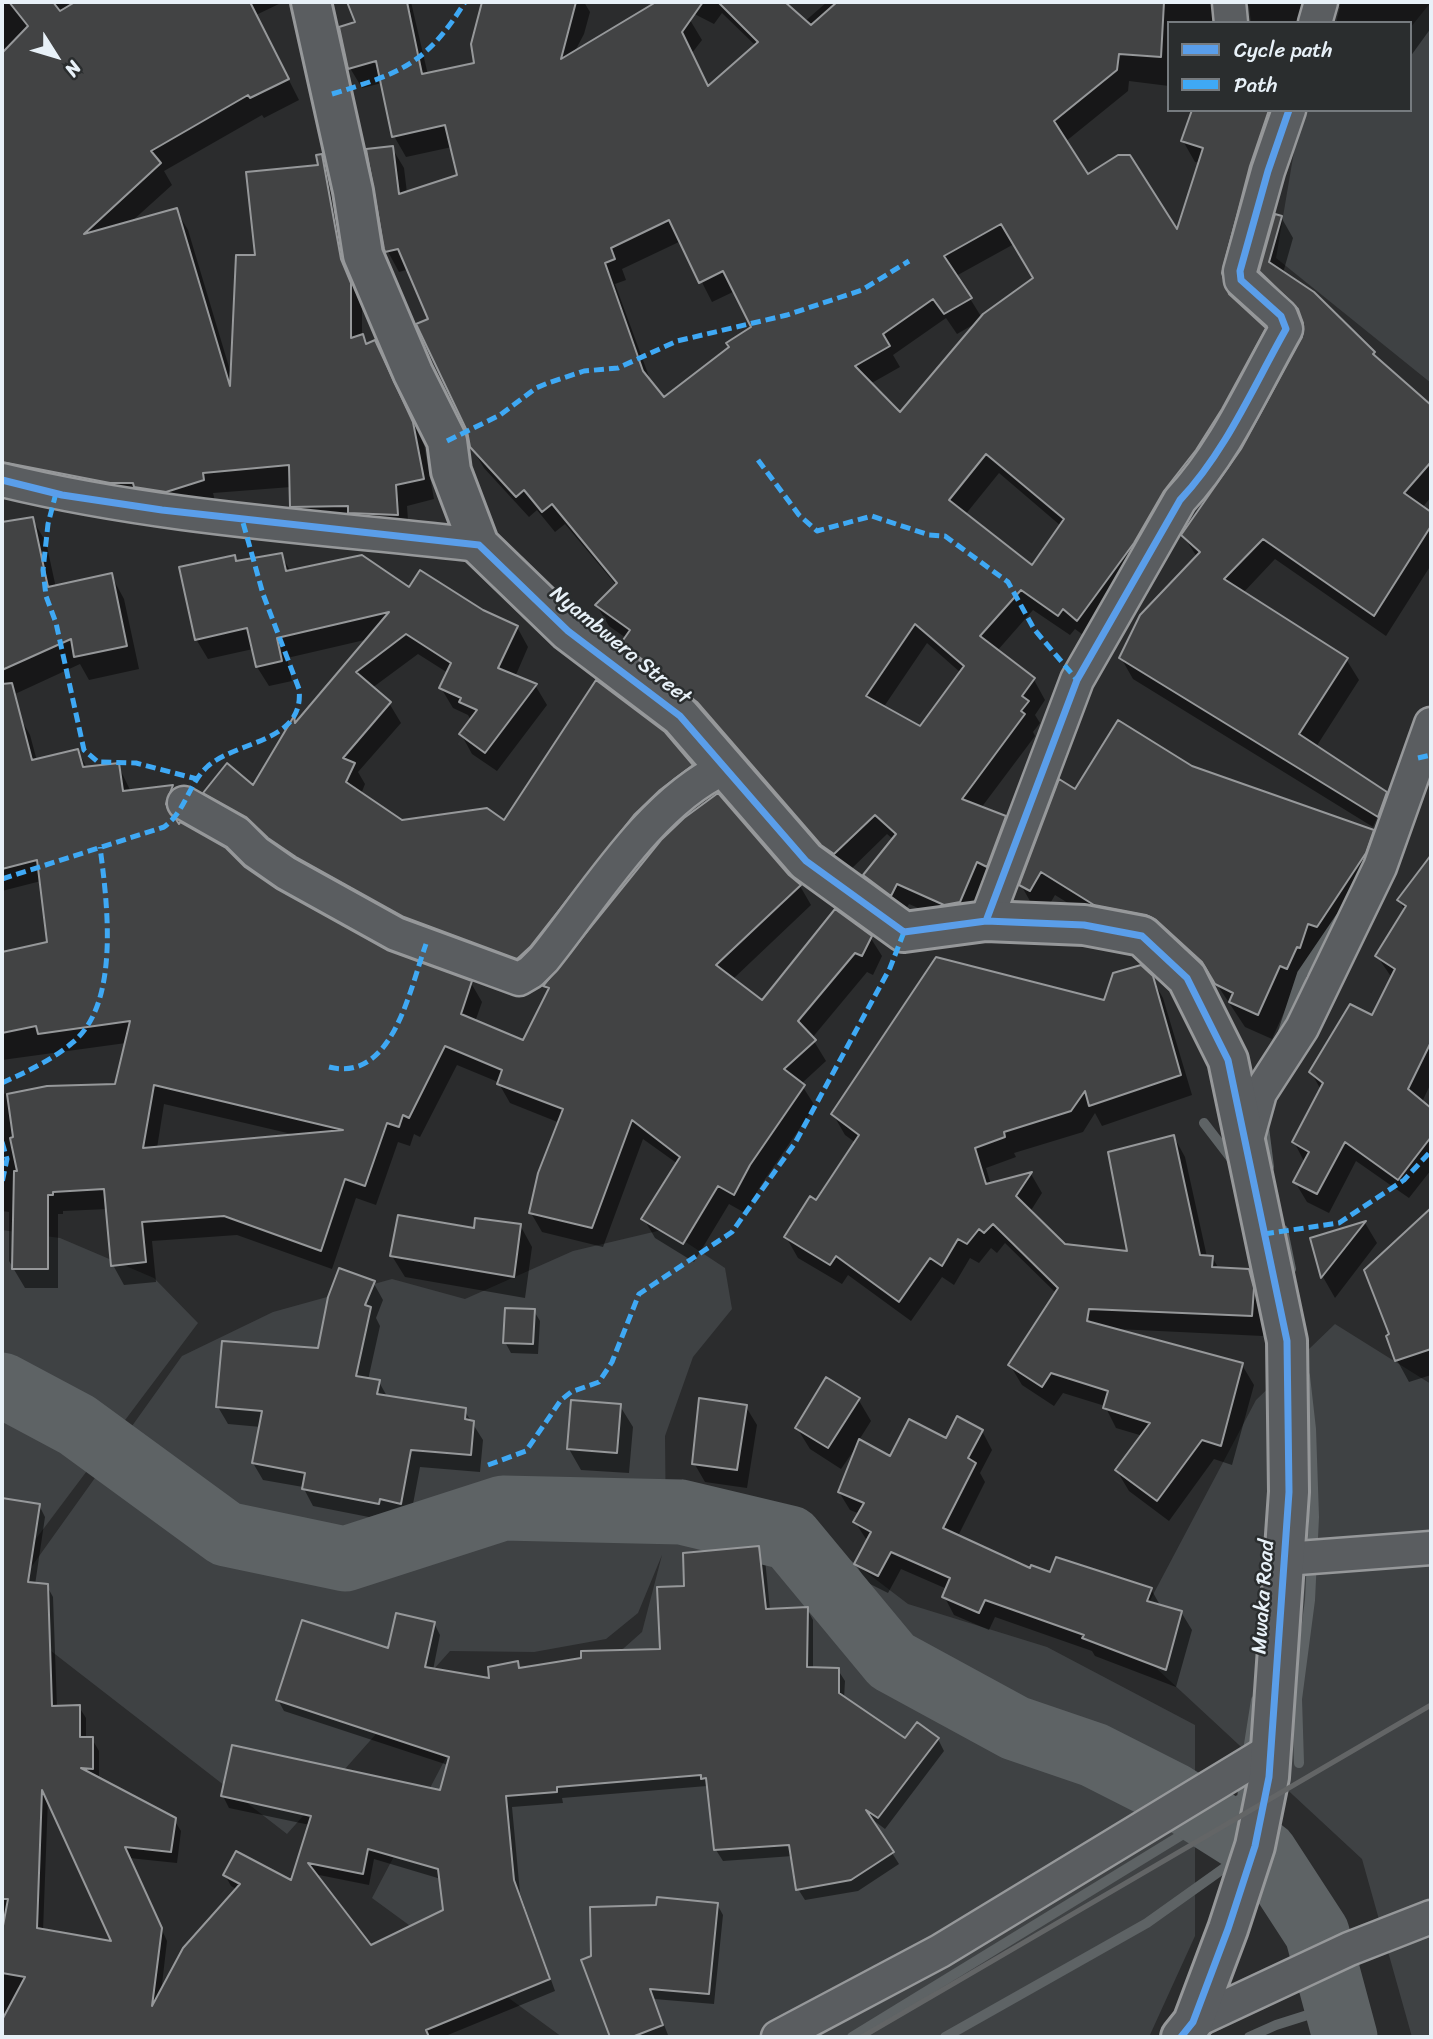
<!DOCTYPE html>
<html>
<head>
<meta charset="utf-8">
<style>
	body { margin:0 }
	#map { position:relative; width:1433px; height:2039px; overflow:hidden; background:#2b2c2d; font-family:Sriracha,sans-serif }
	canvas { display:block }
	.frame { position:absolute; inset:0; border:4px solid #e8f1f8; pointer-events:none }
	.legend { position:absolute; left:1167px; top:21px; width:245px; height:91px; box-sizing:border-box; background:#2a2d2e; border:2px solid #767b7f; margin:0; padding:9px 12px; list-style:none; font-size:21px; color:#e8f1f8 }
	.legend li { display:flex; align-items:center; gap:14px; height:35px }
	.legend b { width:35px; border:2px solid #767b7f }
	.north { position:absolute; left:21px; top:21px; width:70px; height:70px; -webkit-text-stroke:5px #2a2d2e; paint-order:stroke; rotate:127deg; font-size:19px; font-weight:700; line-height:28px; text-align:center; color:#e8f1f8 }
	.north::after { content:''; display:block; margin:auto; width:24px; height:32px; background:#e8f1f8; clip-path:polygon(50% 0,100% 100%,50% 72%,0 100%) }
</style>
</head>
<body>
<div id="map">
<canvas width="1433" height="2039"></canvas>
<div class="frame"></div>
<ul class="legend">
<li><b style="height:9px;background:#5a9eea"></b>Cycle path</li>
<li><b style="height:9px;background:#3fa9f5"></b>Path</li>
</ul>
<div class="north">N</div>
</div>
<script>
const ctx = document.querySelector('canvas').getContext('2d');
ctx.lineJoin = 'round';
function paint(path, color) { ctx.fillStyle = color; ctx.fill(path, 'evenodd'); }
function trace(path, color, width, dash) { ctx.strokeStyle = color; ctx.lineWidth = width; ctx.lineCap = dash ? 'butt' : 'round'; ctx.setLineDash(dash || []); ctx.stroke(path); }
function drawText(font, color, halo, rows, align = 'center') {
  ctx.font = font + ' Sriracha,sans-serif'; ctx.lineWidth = 5; ctx.setLineDash([]); ctx.textBaseline = 'middle'; ctx.strokeStyle = halo; ctx.fillStyle = color; for (const [text, x, y, turn = 0] of rows) {
    ctx.save(); ctx.translate(x, y); ctx.rotate((+turn || 0) * Math.PI / 180); ctx.textAlign = isNaN(turn) ? turn : align; if (halo) ctx.strokeText(text, 0, 0); ctx.fillText(text, 0, 0); ctx.restore();
  }
}
paint(new Path2D(`
	M1431,2v381l-155,-125 25,-148h109v-82z
	M666,1229l59,39 7,41 -39,48 -28,79 1,100 16,-57 124,47 102,78 139,43 148,78v211l-46,101h-587l-190,-139 78,-148 76,-15 116,-103 20,-77 -24,58 -32,26 -72,13 -84,-1 -163,183 -285,-221v-5l180,-252 91,-44 119,-33 73,20 108,-48z
	M2,1230l58,8 94,40 44,45 -196,261z
	M1335,1324l96,60v653h-19l-50,-178 -234,-217 128,-242z`), '#3f4244');
paint(new Path2D(`
	M2,2h281l-27,13 43,85 -35,18 -2,-3 -98,56 8,14 -41,37 45,-12 12,20 44,147 25,-120 63,-91 2,-10 11,21 19,104 10,24v30l6,10 6,-3 12,21 38,82 10,54 -27,7 2,29 -106,-8 -11,-20 -1,-20 -78,6 2,8 -37,11 -176,-33v-87l74,35 -74,-79z
	M349,2h62l17,73 48,-11 -3,-19 10,-43h101l6,10 -6,22 -10,19 116,-33 12,20 -10,13 17,35 47,-42 -34,-33 -8,11 -43,-22h111l21,21 24,-21h604v26l-21,29v-34h-74l4,-16 -10,-3 -16,19h-63l-2,-17 -10,-2 -16,19h-54v63l-40,-5 -1,10 -63,51 22,35 90,56 23,-70 -5,-1 -12,-21 11,-31h96l-57,178 1,12 30,29 12,21 -186,290 -15,-11 -5,6 -37,-25 -36,41 37,29 11,20 -10,15 5,8 -7,9 2,4 -54,72 24,10 12,20 -45,85 -15,2 -48,-21 -6,11 -26,-19 -12,-21 29,-35 -7,-6 -41,40 -211,-210 -12,-21 3,-5 -17,-12 -12,-20 20,-20 -52,-62 -10,8 -18,-22 -8,7 -45,-49 -13,-22 -41,-126 -21,-51 -10,3 -13,-24 6,-100 12,20 3,25 52,-17 -7,-29 -46,10 -12,-21 -12,-53 -20,5 -12,-20 7,-44zM681,241l31,61 23,-11 19,37 -90,71 -13,-17 -36,-98 11,-4 -4,-11zM1014,244l21,35 -53,39 -26,-42zM946,318l11,16 21,-12 -78,93 -30,-31 30,-17 -7,-12zM999,473l62,53 -28,41 -68,-52zM927,643l34,30 -41,55 -37,-20z
	M1281,217l12,21 -10,35 29,20 65,67 54,47v90l-9,11 9,7v50l-45,71 -111,-77 -32,34 103,66 13,21 -43,67 55,36 12,21 -10,23 -240,-148 -12,-21 76,-101 -14,-22 59,-85 64,-119 -5,-13 -28,-25 -12,-22z
	M32,519l14,23 10,46 55,-13 13,24 15,70 -50,11 -9,-16 -78,36v-176z
	M281,555l10,17 118,17 74,22 34,16 11,20 -13,30 20,8 12,20 -50,66 -25,-17 -11,-20 10,-14 -3,-5 -15,-7 -12,-20 7,-15 -30,-19 -46,34 17,15 12,20 -43,49 7,12 -4,10 41,28h103l159,-89 28,33 11,20 -174,192 -112,-41 -200,-124 -11,-20 48,-6 40,-68 3,5 72,-85 -82,19 5,23 -23,5 -12,-19 -4,-18 -45,10 -12,-20 38,-82 3,6z
	M19,716l11,19 7,26 41,-10 9,17 31,-3 13,27 41,-5 11,19 -7,18 100,66 110,62 85,31 11,19 -7,20 49,20 25,-49 -4,-7 243,-109 12,9 11,19 -78,74 30,23 107,-65 12,19 -9,19 -6,-3 -55,66 14,23 -25,23 14,22 -54,79 -16,28 -16,-9 -35,58 -39,-24 -11,-19 34,-55 -35,-25 -40,108 -61,-15 -11,-19 29,-90 -50,-20 -12,-21 -41,-17 -37,72 -6,-3 -4,12 -12,-4 -22,63 -20,-7 -24,71 -95,-34 -85,6 4,41 -32,3 -11,-20 -5,-56 -45,2v3h-5v74h-33l-16,-27v-49l-7,-1v-117l45,-6 69,-3 10,-42 -124,17v-107l47,-9 -8,-63 -39,10v-173zM164,1104l132,31 -139,13z
	M1191,767l177,76 15,24 -52,84 -9,-3 -8,24 -3,-1 -10,21 -7,-2 -22,49 -27,-12 -27,-41 -46,-42 -62,-15 -55,-34 -11,19 -9,-4 -14,-25 55,-94z
	M1431,857v226l-9,19 9,8v60l-22,28 -53,-37 -27,52 -22,-11 -12,-20 10,-19 -11,-21 27,-52 -10,-18 62,-54 19,-40 -15,-22 28,-45 -6,-11z
	M1151,977l12,21 29,97 -90,31 -7,-13 -12,19 -69,21 2,4 -30,11 5,17 40,-11 11,19 -12,19 34,33 65,8 45,-116 11,20 22,100h5l7,12 29,2 12,20 4,19 -1,26 -146,-7 125,36 12,20 -22,80 -18,-6 -45,62 -40,-30 -12,-20 26,-35 -27,-8 -11,-22 -42,-13 -9,13 -32,-21 -12,-20 46,-72 -51,-50 -8,10 -6,-5 -12,15 -9,-5 -16,27 -12,-8 -31,44 -63,-46 -6,9 -44,-26 -12,-21 31,-35 39,-59 -11,-8 -12,-21 272,-112z
	M1431,1211v164l-22,7 -12,-22 -6,-25 -25,-64z
	M1365,1223l12,20 -42,55 -12,-21 -11,-38z
	M520,1225l12,22 -7,51 -120,-21 -13,-21 84,-26z
	M373,1282l10,18 -7,18 4,8 -12,54 11,2 9,16 76,12 19,30 -3,32 -60,-5 -10,53 -20,-4 -1,5 -76,-15 -10,-19 -40,-7 -10,-17 8,-36 -33,-3 -10,-17 102,-57z
	M534,1311l6,10 -2,33 -27,-1 -6,-11z
	M858,1399l13,22 -12,19 32,19 91,-28 10,19 -12,23 5,9 -27,54 73,35 120,18 10,18 20,5 11,18 -16,57 -81,-31 -3,-5 -97,-34 -6,13 -35,-15 -10,-19 3,-7 -46,-20 -13,24 -22,-11 -10,-18 12,-22 -13,-20 5,-8 -10,-4 -11,-18 20,-49 -18,26 -31,-20 -13,-21z
	M620,1406l13,21 -4,46 -48,-3 -12,-21z
	M746,1407l11,18 -10,63 -42,-6 -11,-19z
	M2,1500l37,5 6,12 -10,68 12,1 6,11 4,111 22,-1 7,11v21h6l7,12v28l75,41 7,11 -4,32 -48,-5 38,83 -6,52 77,-103 -7,-4 -6,-11 67,8 18,-58 -81,-17 -6,-12 218,-4 7,-27 -164,-54 -6,-11 111,-49 45,-28 6,12 -7,35 59,10 25,-17 4,7 141,-19 24,-64 72,-39 7,11 5,51 37,-1 6,11v49l25,1 7,11 -1,18 61,42 33,-2 6,12 -59,78 -16,-12 30,47 -41,27 -53,9 -7,-11 -5,-33 -70,5 -7,-11 -9,-64 -145,12 1,5 -51,4 8,86 35,98 -112,46h-441zM48,1798l66,146 -71,-13zM374,1859l67,20 4,32 -74,36 -57,-73 55,11z
	M717,1904l6,11 -9,89 -60,-5 14,36 -56,2 -29,-76z`), '#0007');
trace(new Path2D(`
	M1281,1038l21,-64 38,-56
	M1263,1120l6,47
	M1204,1123l33,43
	M1283,1230l8,39
	M1247,1757l9,-57
	M1299,1763l-2,-64 13,-99 4,-83 -3,-88 -6,-53
	M852,2037l390,-239 3,-25
	M945,2037l202,-114 94,-67
	M1249,2037l27,-12 60,-19`), '#5e6365', 10);
trace(new Path2D(`
	M2,1385l75,40 149,109 119,25 158,-51 178,4 109,26 102,123 123,67 79,27 79,40 92,58 52,80 28,104`), '#5e6365', 65);
const building = new Path2D(`
	M9,2h44l7,9 15,-9h175l39,77 -39,19 -2,-3 -97,56 10,12 -77,71 93,-26 53,178 6,-131h19l-9,-83 72,-7 -2,-10 6,-1 19,105 10,24v55l12,-4 3,10 9,-4 38,82 11,57 -28,6 2,30 -50,-2v-7l-58,1 -1,-42 -86,8 1,7 -38,12 -32,-5 -1,-4h-23l-108,-21v-409l26,-27z
	M347,2h60l15,72 52,-11 -3,-19 11,-42h94l-15,57 95,-57h47l-21,30 26,54 50,-44 -40,-40h67l26,23 26,-23h327l-3,55 -42,-3 -2,16 -63,51 34,53 30,-19h12l47,74 26,-81 -22,-7 11,-31h77l-19,56 -28,107 7,21 37,34 -44,81 -26,41 -32,41 -30,52 -57,78 -14,-12 -5,7 -37,-26 -41,46 55,42 -13,18 7,5 -8,10 4,3 -63,85 44,17 -19,51 -10,-5 -17,40 -16,3 -47,-21 -6,12 -28,-21 33,-41 -21,-19 -41,39 -13,-9 -124,-143 -76,-59 9,-13 -35,-25 22,-22 -65,-79 -10,8 -18,-22 -8,7 -46,-50 -3,-16 -51,-107 12,-5 -30,-70 -13,3 -1,-3 -18,-100 27,-3 6,48 58,-19 -12,-50 -53,12 -16,-76 -28,8 -9,-42 16,-5zM669,220l30,63 24,-12 28,56 -25,16 3,4 -65,50 -21,-26 -38,-108 10,-4 -4,-11zM1001,224l32,54 -50,36 -83,98 -45,-46 35,-20 -7,-12 50,-35 11,15 28,-16 -28,-42zM986,454l78,65 -32,46 -83,-65zM915,624l49,42 -44,60 -54,-30z
	M1275,214l7,2 -13,46 45,30 61,60 -2,2 58,51v57l-27,31 27,19v14l-57,90 -111,-77 -39,40 124,79 -49,76 88,58 -9,25 -259,-159 21,-43 60,-63 -19,-17 60,-86 61,-112 1,-14 -5,-14 -39,-38z
	M33,517l15,70 64,-14 15,73 -53,11 -3,-18 -69,31v-148z
	M282,553l4,18 76,-16 47,32 11,-17 63,40 35,16 -20,42 39,16 -52,69 -26,-19 18,-24 -18,-8 2,-4 -22,-10 12,-25 -45,-29 -50,38 35,30 -48,56 12,5 -9,19 56,38 85,-12 17,12 92,-140 69,52 28,33 -33,25 -26,25 -104,132 -13,12 -113,-42 -108,-60 -28,-19 -22,-21 -43,-24 24,-30 26,22 41,-69 1,7 94,-111 -112,26 5,23 -26,6 -9,-39 -52,12 -16,-73 56,-12 1,6z
	M12,683l20,77 46,-11 5,18 36,-4 4,28 50,-6 -7,19 13,20 1,-2 46,26 19,19 32,22 110,61 85,31 -11,33 62,26 26,-52 -6,-2 118,-146 23,-22 34,-25 71,82 12,10 -85,80 46,35 73,-91 37,27 -10,20 -7,-3 -57,68 18,19 -32,29 21,16 -55,80 -16,30 -16,-9 -35,58 -42,-25 39,-62 -48,-37 -40,108 -63,-15 9,-40 25,-64 -66,-25 5,-14 -57,-24 -36,72 -6,-3 -4,12 -12,-4 -22,63 -20,-7 -24,72 -97,-35 -82,6 4,40 -35,4 -7,-77 -51,3v3h-5v74h-36l2,-98h3l-7,-33 3,-1 -6,-43 40,-8 68,-2 15,-63 -92,13 -2,-8 -34,7v-81l45,-10 -10,-82 -35,9v-185zM154,1085l189,45 -200,18z
	M1118,720l74,46 182,64 -8,23 -49,74 -9,-3 -8,24 -3,-1 -10,22 -7,-3 -22,49 -29,-13 4,-9 -18,-9 -13,-22 -46,-42 -10,-5 -52,-10 -53,-33 -11,19 -11,-6 40,-106 16,10z
	M1431,855v187l-23,47 23,19v29l-33,43 -53,-38 -28,52 -24,-12 16,-30 -17,-10 31,-59 -14,-11 41,-68 22,11 23,-46 -20,-13 31,-50 -9,-6z
	M936,957l168,43 9,-27 28,-8 12,11 28,99 -92,31 -4,-15 -14,20 -67,21 1,5 -30,11 11,36 46,-12 -16,24 49,48 62,7 -19,-99 66,-17 26,120 13,1 -1,11 37,2 5,19 -2,28 -163,-7 -2,12 156,42 -22,83 -19,-6 -45,61 -42,-31 35,-47 -47,-15 5,-17 -57,-18 -9,14 -34,-22 50,-77 -65,-64 -9,9 -5,-4 -12,15 -9,-5 -16,27 -12,-8 -31,44 -63,-46 -6,9 -46,-28 26,-41 6,4 43,-65 -28,-21z
	M1431,1208v141l-36,12 -9,-25 3,-2 -25,-64z
	M398,1215l76,13 1,-10 46,6 -7,53 -124,-21z
	M1366,1221l-45,57 -11,-40z
	M339,1268l36,13 -10,24 6,2 -15,69 24,4 -3,14 89,14 -1,11 9,2 -3,34 -60,-5 -10,54 -21,-5 -1,5 -77,-15 3,-16 -53,-10 10,-52 -46,-4 6,-66 96,7 10,-51z
	M505,1308l30,1 -2,35 -30,-1z
	M826,1377l34,21 -32,50 -33,-20z
	M699,1398l48,7 -10,65 -45,-6z
	M571,1400l50,4 -4,49 -50,-4z
	M957,1416l26,14 -15,28 8,5 -33,65 87,40 1,-3 19,7 6,-15 96,31 -5,13 35,10 -16,59 -84,-32 2,-3 -99,-35 -6,13 -37,-16 8,-19 -59,-26 -13,24 -24,-12 17,-32 -18,-10 11,-19 -26,-11 21,-53 31,17 19,-37 37,19z
	M2,1498l38,6 -12,78 20,2 4,122 28,-1v32h13v32l-12,-1 95,50 -5,34 -46,-5 37,81 -10,78 31,-58 57,-64 -17,-9 13,-24 55,29 20,-64 -90,-20 11,-51 208,45 9,-33 -173,-57 26,-80 86,28 8,-35 39,9 -10,45 64,11 -1,-11 30,-6 1,7 62,-10v-7l79,-2 -3,-62 27,-1 -1,-33 76,-7 7,63 42,-2 -1,60 32,1v25l66,45 12,-16 22,16 -61,80 -12,-8 28,42 -43,28 -55,10 -7,-45 -75,5 -8,-72 -5,1v-4l-144,12v5l-51,4 8,84 36,99 -124,51 3,7h-427v-17l23,-43 -23,-4v-42l6,-32h-6zM42,1790l69,151 -74,-13zM368,1849l70,20 5,41 -72,35 -63,-82 55,11z
	M657,1897l61,6 -9,91 -59,-5 13,36 -31,12h-22l-29,-77 10,-4 -1,-49 66,-2z`);
paint(building, '#424344');
trace(building, '#96989a', 2);
const street = new Path2D(`
	M1229,2l2,21
	M1315,23l6,-21
	M2,480c156,38 318,47 477,65
	M184,803l53,30 19,19 30,21 110,61 123,45 12,-7 13,-13c49,-61 107,-157 179,-190
	M986,921l91,-241 103,-180c46,-49 73,-113 106,-171l-5,-13 -40,-36 -1,-9 28,-100 21,-61
	M1245,1147l15,-54 42,-65 78,-161 51,-143
	M1285,1559l146,-11
	M1193,2022l156,-73 82,-32
	M778,2037l162,-86 331,-201`);
const secondary = new Path2D(`
	M311,2l42,189 10,64 50,118 34,68 4,30 28,74 89,86 112,85 126,145 98,71 82,-11 98,4 58,11 45,42 41,82 59,281 2,151 -20,285 -14,69 -27,83 -35,93 -12,15`);
trace(street, '#96989a', 37);
trace(secondary, '#96989a', 44);
trace(street, '#5a5d60', 32);
trace(secondary, '#5a5d60', 38);
trace(new Path2D(`
	M862,2037l569,-332`), '#636566', 5);
trace(new Path2D(`
	M332,94c68,-21 94,-29 133,-92
	M447,441l53,-26 36,-27 12,-5 36,-12 34,-3 59,-27 110,-26 75,-25 47,-29
	M758,460l41,55 18,16 55,-15 57,19 16,1 63,46 26,47 43,51
	M56,493l-8,31 -5,46 3,26 10,27 28,127 14,12 38,1 61,16
	M1418,758l13,-3
	M2,879l162,-52c22,-16 24,-43 44,-61 31,-26 97,-24 91,-77l-36,-95 -21,-75
	M329,1067c64,16 81,-79 97,-123
	M2,1083c24,-11 50,-23 70,-40 49,-39 35,-142 28,-196
	M2,1142l5,17 -5,24
	M1264,1234l75,-11 65,-43 27,-29
	M488,1465l38,-14 35,-51 10,-8 28,-10 13,-20 27,-68 93,-62 63,-89 95,-175 14,-36`), '#3fa9f5', 5, [10, 5]);
trace(new Path2D(`
	M2,480l60,15 100,15 317,35 89,86 112,85 126,145 98,71 82,-11 98,4 58,11 45,42 41,82 59,281 2,151 -20,285 -14,69 -27,83 -35,93 -12,15
	M986,921l91,-241 103,-180c46,-49 73,-113 106,-171l-5,-13 -40,-36 -1,-9 28,-100 21,-61`), '#5a9eea', 7);
drawText('21px', '#e8f1f8', '#2a2d2e', [
	["Nyambwera Street",620,646,39],
	["Mwaka Road",1264,1597,-86]
]);
</script>
</body>
</html>
